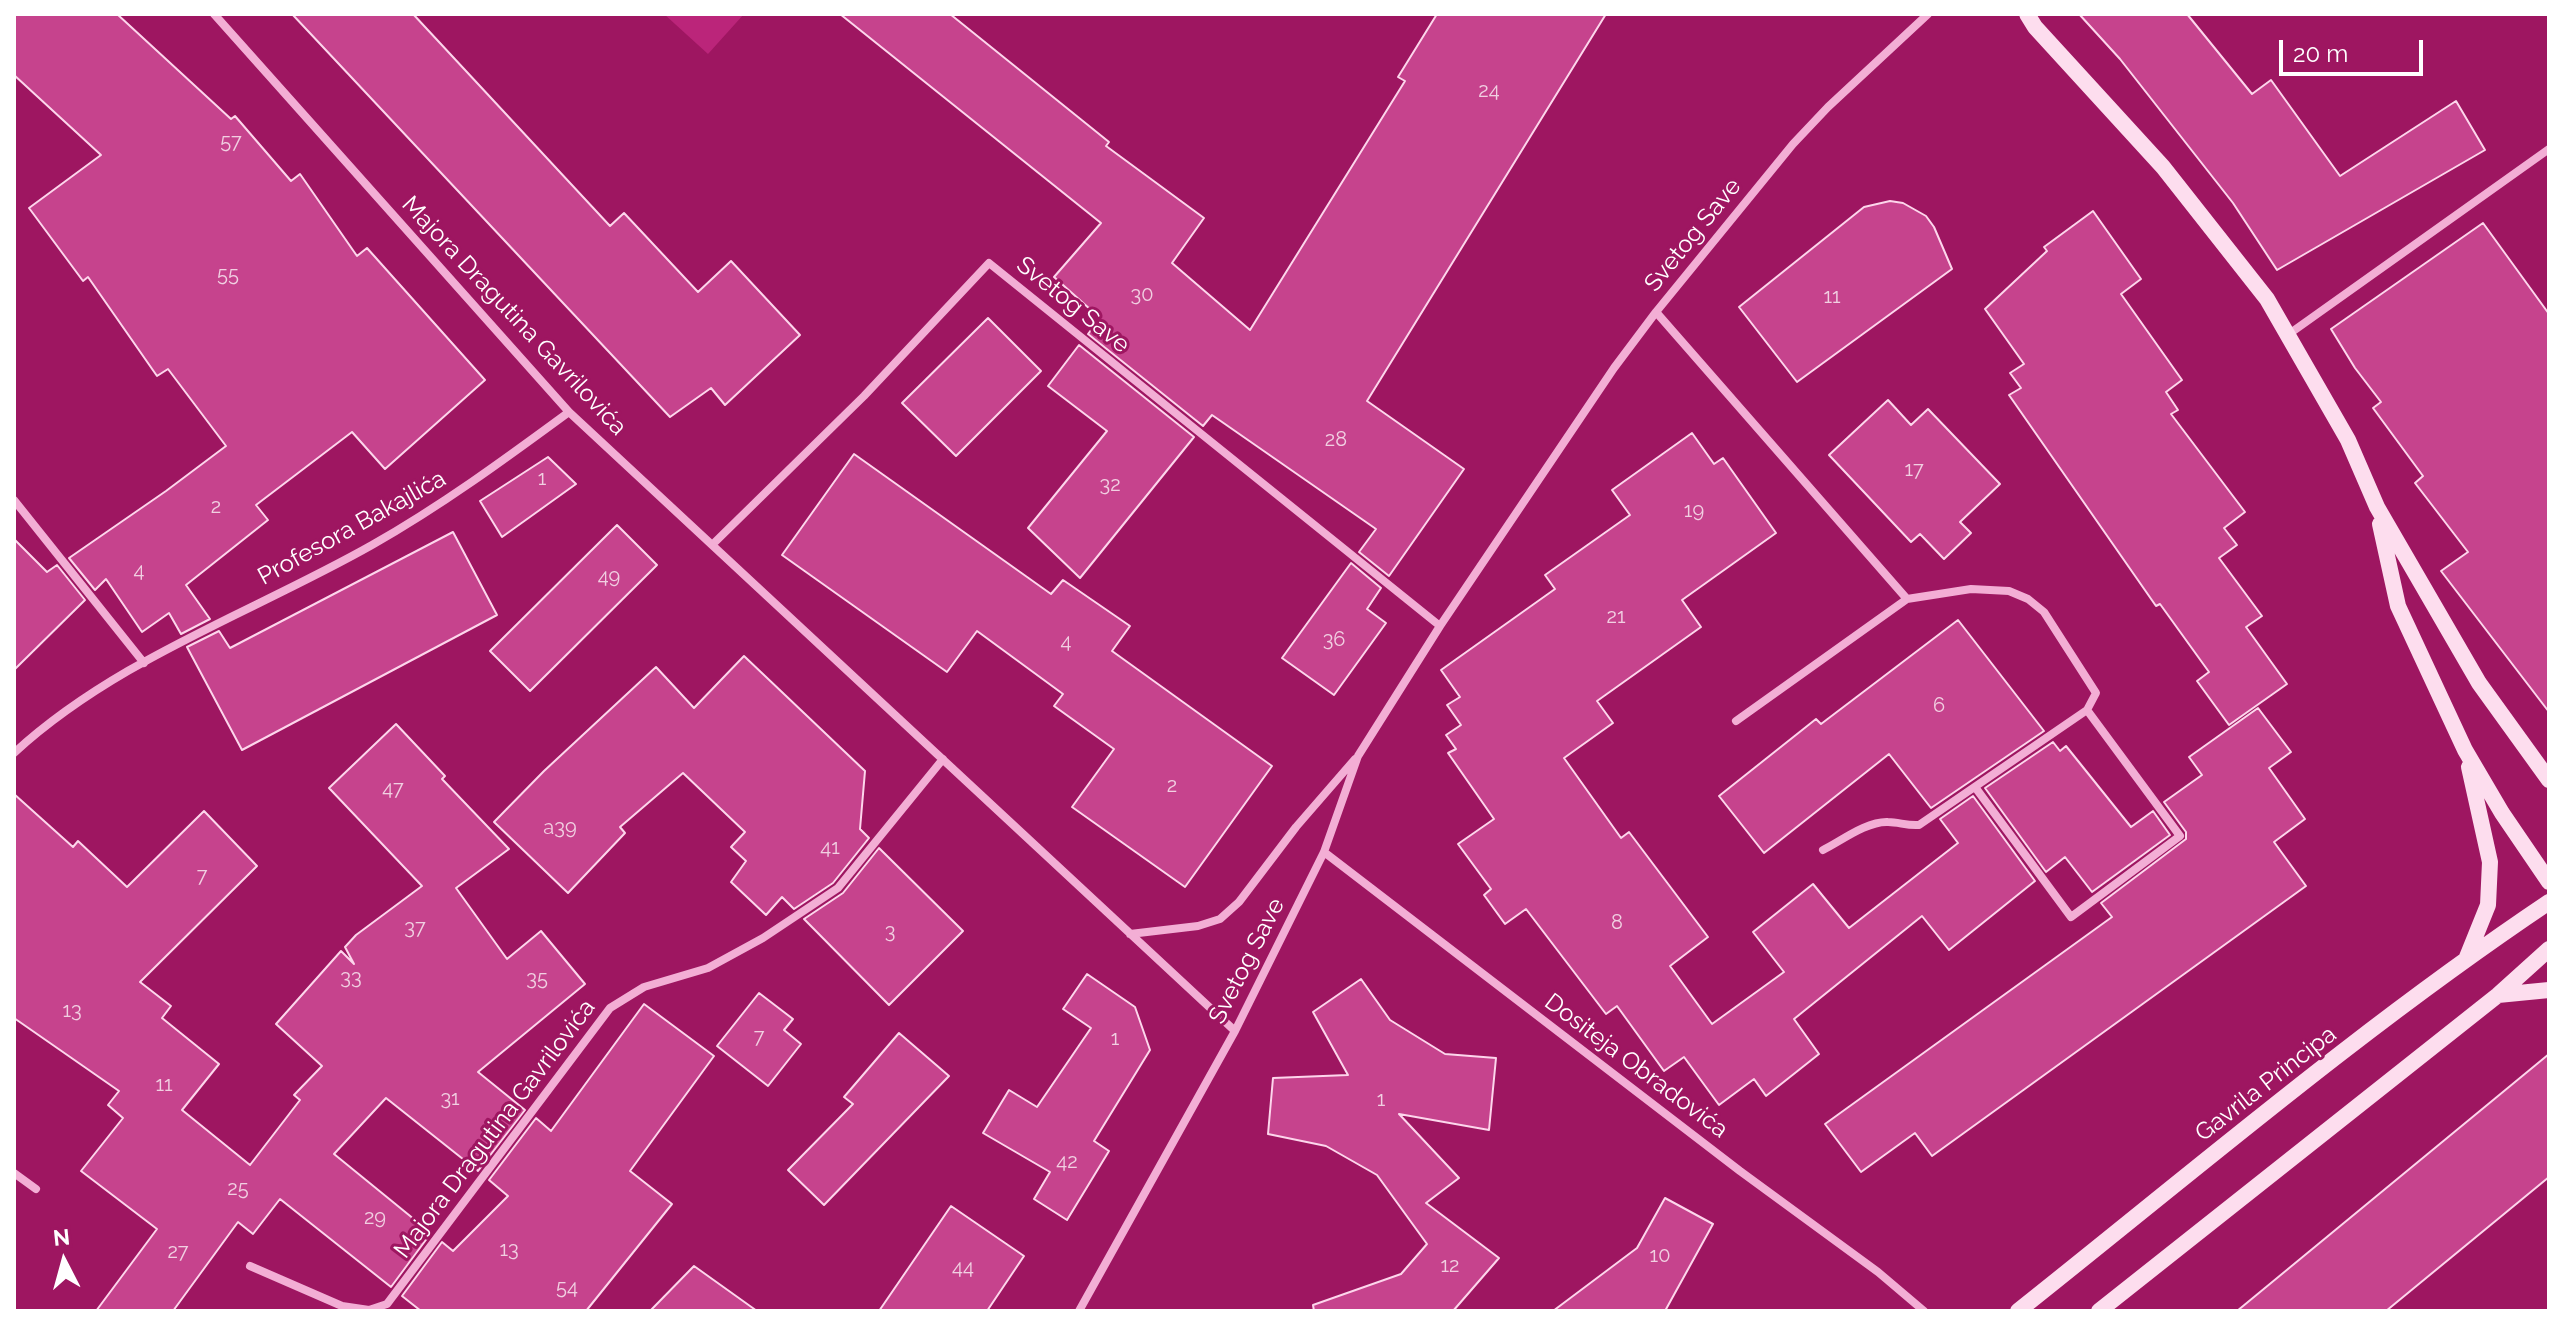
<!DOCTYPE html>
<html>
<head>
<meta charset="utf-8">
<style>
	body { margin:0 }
	#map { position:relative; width:2563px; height:1325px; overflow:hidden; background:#9e1661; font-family:Raleway,sans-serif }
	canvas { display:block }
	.frame { position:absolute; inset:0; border:16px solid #fff; pointer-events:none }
	.north { position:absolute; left:24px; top:1221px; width:80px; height:80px; -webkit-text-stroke:6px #9e1661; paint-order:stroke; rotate:354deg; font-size:22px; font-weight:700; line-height:32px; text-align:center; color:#fff }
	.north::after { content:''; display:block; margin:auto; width:28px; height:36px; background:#fff; clip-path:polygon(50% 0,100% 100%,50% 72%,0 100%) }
	.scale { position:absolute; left:2279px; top:40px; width:144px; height:36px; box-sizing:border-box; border:4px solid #fff; border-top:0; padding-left:10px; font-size:24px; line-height:28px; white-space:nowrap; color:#fff; -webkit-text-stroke:6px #9e1661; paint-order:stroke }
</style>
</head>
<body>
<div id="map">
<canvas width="2563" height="1325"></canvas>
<div class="frame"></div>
<div class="north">N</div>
<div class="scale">20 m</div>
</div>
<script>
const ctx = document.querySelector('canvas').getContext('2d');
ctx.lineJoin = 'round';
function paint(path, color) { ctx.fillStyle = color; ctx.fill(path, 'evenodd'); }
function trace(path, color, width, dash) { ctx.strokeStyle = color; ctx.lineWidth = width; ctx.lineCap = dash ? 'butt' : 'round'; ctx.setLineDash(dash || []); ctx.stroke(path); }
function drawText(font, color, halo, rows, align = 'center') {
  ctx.font = font + ' Raleway,sans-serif'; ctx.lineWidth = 6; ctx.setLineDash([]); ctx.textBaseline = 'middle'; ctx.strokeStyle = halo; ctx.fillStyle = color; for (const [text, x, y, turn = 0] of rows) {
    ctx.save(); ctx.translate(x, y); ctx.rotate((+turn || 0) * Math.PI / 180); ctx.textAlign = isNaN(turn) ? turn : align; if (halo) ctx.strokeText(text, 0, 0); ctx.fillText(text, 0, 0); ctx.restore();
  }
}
paint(new Path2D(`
	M664,14h80l-36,40z`), '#bb257a');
const building = new Path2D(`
	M14,14h103l114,105 4,-3 56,65 9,-7 57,82 10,-8 118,132 -100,89 -33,-37 -96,73 12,15 -82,65 24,34 -29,15 -12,-21 -27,19 -36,-53 -11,11 -26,-32 97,-67 60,-45 -58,-77 -11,7 -69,-99 -5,4 -54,-73 72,-53 -87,-80z
	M292,14h121l197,212 14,-13 74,79 33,-31 69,74 -75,70 -14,-17 -41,29z
	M840,14h110l159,128 -3,4 98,72 -32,45 78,67 155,-249 -7,-4 39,-63h169l-239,387 97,68 -75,107 -30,-24 17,-23 -164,-114 -9,11 -115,-92 12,-16 -46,-41 47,-54z
	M2079,14h108l65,80 19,-14 69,96 116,-75 29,49 -208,120 -44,-67 -113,-144z
	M1890,201l13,2 23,13 8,11 18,42 -155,113 -58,-75 125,-100z
	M2093,211l48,68 -20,15 61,86 -16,12 12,18 -7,4 74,98 -21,16 13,17 -18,13 43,58 -16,11 41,57 -58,41 -32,-44 12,-9 -49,-68 -4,2 -147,-211 12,-7 -11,-15 14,-9 -39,-55 62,-58 -3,-4z
	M2483,223l66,91v398l-108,-141 27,-19 -53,-69 8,-7 -50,-68 8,-6 -26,-34 -24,-39z
	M988,318l53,53 -85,85 -54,-53z
	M1079,345l115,92 -114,141 -52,-50 79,-97 -59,-45z
	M1888,400l23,25 17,-16 72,75 -40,38 11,11 -27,26 -24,-25 -9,8 -82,-87z
	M1692,433l22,31 9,-6 53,75 -94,67 19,27 -104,74 16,22 -49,35 57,80 8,-6 79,105 -38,29 42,58 72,-52 -31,-40 60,-48 36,44 109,-85 -18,-24 33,-23 62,85 -86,69 -27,-34 -128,103 25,35 -53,42 -12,-17 -35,26 -35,-48 -20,14 -47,-65 -11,8 -80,-105 -21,15 -21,-29 7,-6 -33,-45 36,-25 -46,-66 8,-4 -10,-14 15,-10 -14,-20 13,-8 -19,-27 114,-81 -10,-14 85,-60 -18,-25z
	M854,454l197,140 12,-14 67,46 -18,25 160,115 -87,121 -113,-80 42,-58 -60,-43 9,-12 -86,-63 -30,41 -165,-117z
	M548,457l28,27 -74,53 -22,-36z
	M617,525l40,40 -127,126 -40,-40z
	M453,532l44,83 -255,135 -55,-103 32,-16 11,17z
	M14,539l33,33 10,-7 28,35 -71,70z
	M1351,563l30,25 -14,21 19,14 -52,72 -52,-37z
	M1958,620l86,111 -113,77 -42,-54 -125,99 -45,-57 97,-77 5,5z
	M744,656l121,115 -5,58 9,9 -36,45 -39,26 -12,-12 -16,18 -35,-33 15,-21 -15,-14 14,-15 -62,-59 -63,54 5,6 -57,60 -74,-71 50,-51 112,-104 38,41z
	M2258,708l33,44 -22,16 36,51 -31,23 32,44 -374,270 -17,-23 -54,39 -36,-48 287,-207 -11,-14 85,-64v-7l-22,-30 38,-27 -13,-18z
	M396,724l49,52 -3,3 67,70 -53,39 51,71 34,-28 44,53 -107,88 47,38 -47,61 -92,-73 -52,56 97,79 -40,54 -111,-88 -27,35 -15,-12 -65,89h-77l61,-82 -76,-58 42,-53 -15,-13 11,-14 -105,-73v-224l59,53 5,-6 49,46 77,-76 53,55 -117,116 31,24 -9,12 57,46 -37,46 68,55 50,-65 -6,-5 28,-29 -46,-42 65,-73 13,13 -9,-17 11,-12 66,-49 -93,-98z
	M2053,742l7,9 6,-5 65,81 22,-16 17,24 -78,57 -27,-35 -19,15 -61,-84z
	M879,848l84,83 -74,74 -85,-86 39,-26z
	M1087,974l48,33 15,43 -56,91 15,10 -42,69 -33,-21 16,-27 -67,-39 26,-43 28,17 54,-79 -28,-19z
	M1361,979l29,41 55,34 51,4 -7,72 -90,-16 60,64 -33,25 73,55 -46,53h-139l-1,-6 88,-31 26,-30 -50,-69 -51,-29 -58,-12 5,-56 75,-3 -35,-63z
	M759,993l34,26 -9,11 17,14 -33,42 -51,-40z
	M644,1004l70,52 -84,115 42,33 -86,107h-165l-19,-15 40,-54 11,9 55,-55 -19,-16 47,-62 15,13z
	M899,1033l50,43 -125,129 -36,-35 65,-66 -9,-7z
	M2549,1054v123l-163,134h-149z
	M1665,1198l48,26 -48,87h-112l84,-63z
	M951,1206l73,50 -37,55h-108z
	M694,1266l63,45h-107z`);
paint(building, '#c6438d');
trace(building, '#fdd6ec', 2);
trace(new Path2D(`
	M214,14l355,398 666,619
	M1656,312l251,287
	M2289,334l260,-185
	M14,500l130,163
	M712,545l152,-149 125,-133 451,363
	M1736,721l171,-122 64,-10 38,2 19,8 16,13 52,81 -9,17 -168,115c-12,1 -20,-3 -31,-3 -21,-1 -47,19 -65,28
	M14,753c102,-94 238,-140 358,-208 69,-39 133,-86 197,-133
	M1975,787l96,130 109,-81 -93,-126
	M1324,852l416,319 138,101 46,39
	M1130,934l68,-8 22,-7 19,-17 57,-75 59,-68
	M14,1173l22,16
	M250,1266l92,40 27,4 18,-6 223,-296 34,-21 64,-19 55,-30 75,-50 105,-129
	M1079,1311l156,-280 89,-179 34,-96 82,-130 174,-258 42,-56 137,-168 35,-37 100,-93`), '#f3aed5', 8);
trace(new Path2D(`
	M2027,14l8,13 128,140 104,132 81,141 29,67 102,176 70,97
	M2380,524l18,82 67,144 37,63 47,69
	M2467,957l21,-52 2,-43 -21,-95
	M2498,995l51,-5
	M2018,1311c175,-139 346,-285 531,-409
	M2099,1311l399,-316 51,-46`), '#fdddee', 16);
drawText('20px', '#f1d0e2', null, [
	["24",1489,91],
	["57",231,142],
	["55",228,275],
	["30",1142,295],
	["11",1832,297],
	["28",1336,440],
	["17",1914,470],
	["1",542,479],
	["32",1110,485],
	["2",216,507],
	["19",1694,511],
	["4",139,571],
	["49",609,577],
	["21",1616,617],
	["36",1334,640],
	["4",1066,642],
	["6",1939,706],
	["2",1172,786],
	["47",393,789],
	["а39",560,828],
	["41",830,848],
	["7",202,876],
	["8",1617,923],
	["37",415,928],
	["3",890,932],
	["33",351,978],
	["35",537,979],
	["13",72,1011],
	["7",759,1037],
	["1",1115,1039],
	["11",164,1085],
	["31",450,1099],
	["1",1381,1100],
	["42",1067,1162],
	["25",238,1189],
	["29",375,1218],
	["13",509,1250],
	["27",178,1252],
	["10",1660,1256],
	["12",1450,1266],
	["44",963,1268],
	["54",567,1288]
]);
drawText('24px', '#fff', '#9e1661', [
	["Svetog Save",1693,235,-51],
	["Svetog Save",1073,305,39],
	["Majora Dragutina Gavrilovića",514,316,47],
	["Profesora Bakajlića",352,528,-29],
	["Svetog Save",1247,961,-63],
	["Dositeja Obradovića",1636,1066,37],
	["Gavrila Principa",2266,1084,-38],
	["Majora Dragutina Gavrilovića",495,1129,-53]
]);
</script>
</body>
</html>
